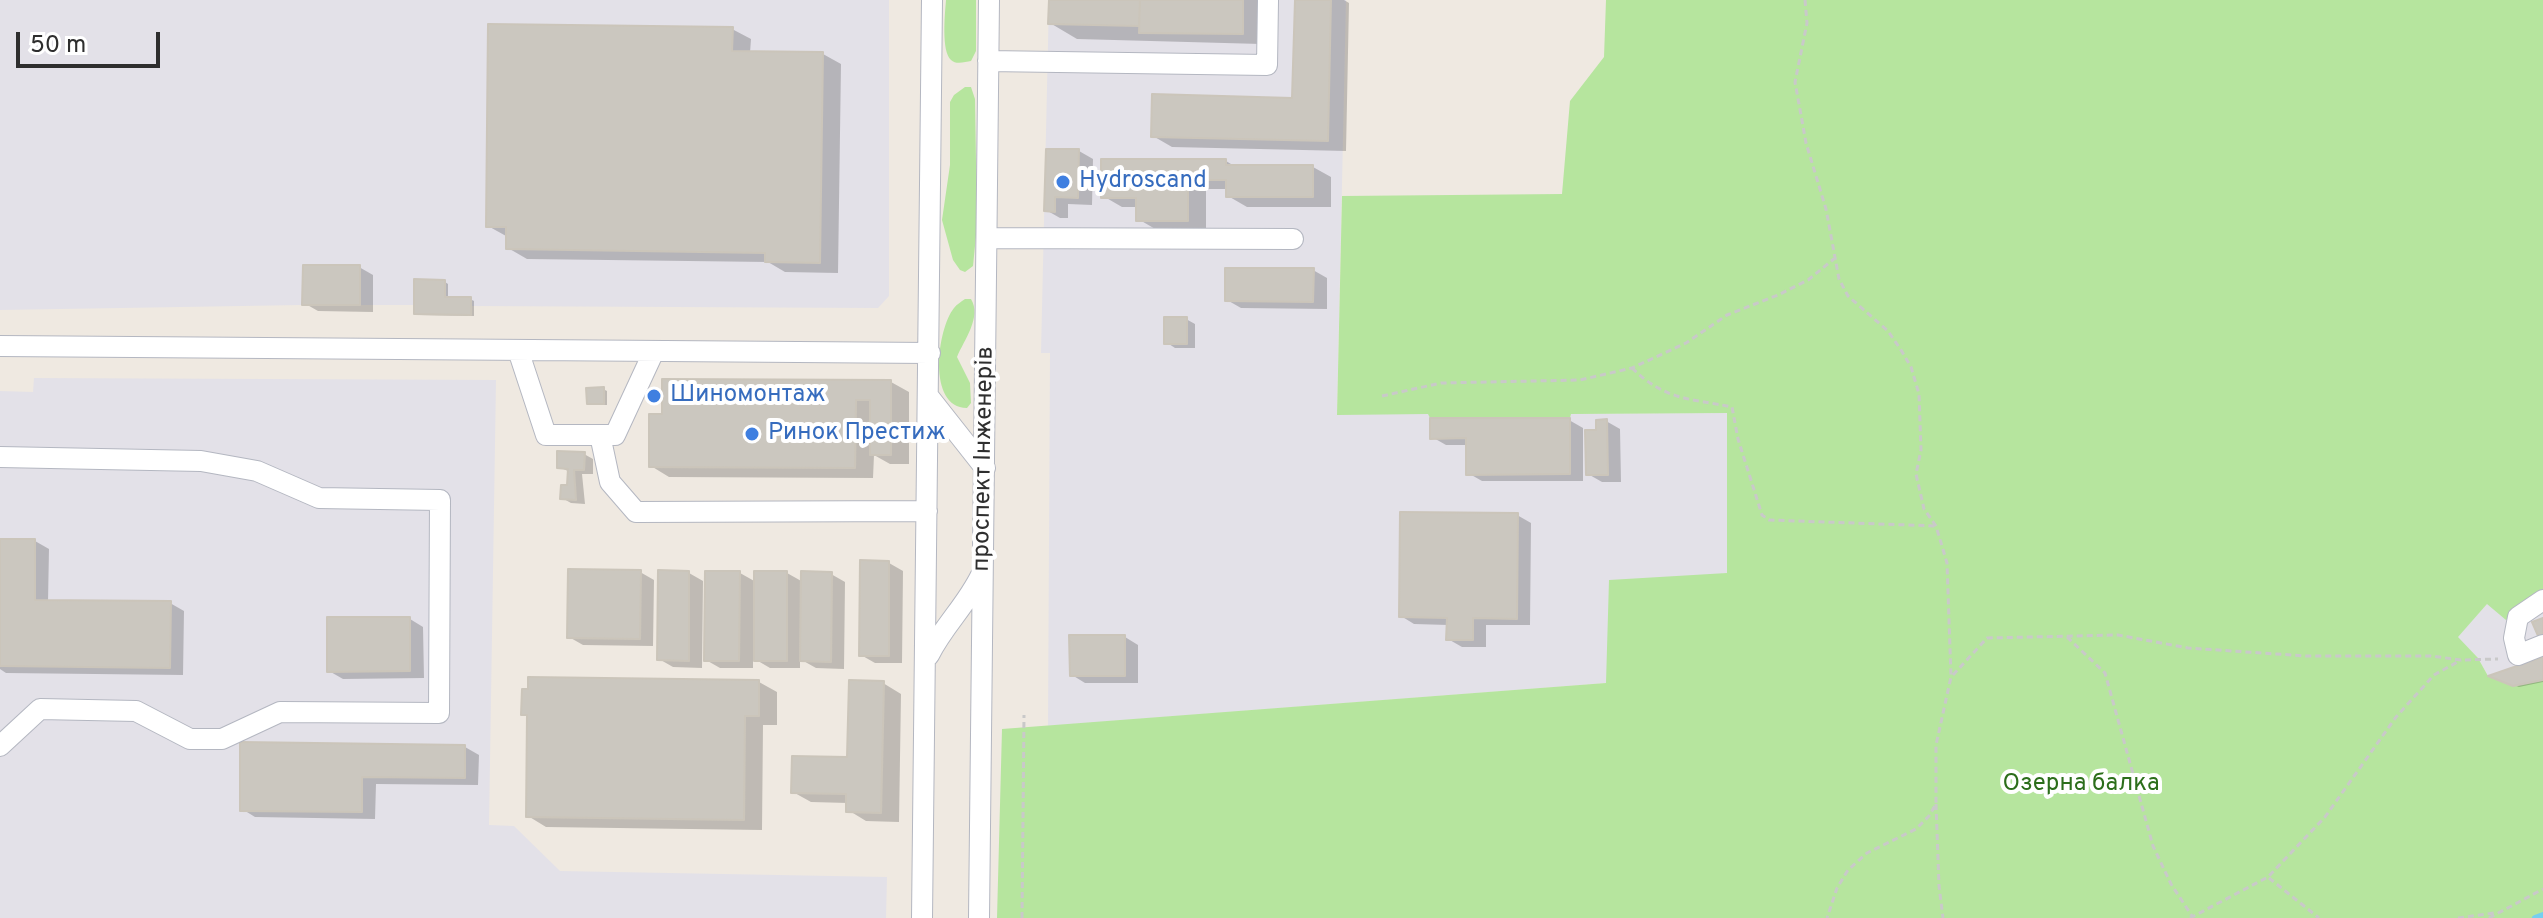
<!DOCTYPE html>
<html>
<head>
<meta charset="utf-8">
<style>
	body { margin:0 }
	#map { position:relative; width:2543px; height:918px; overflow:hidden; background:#efe9e1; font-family:Overpass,sans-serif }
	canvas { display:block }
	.scale { position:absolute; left:16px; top:32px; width:144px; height:36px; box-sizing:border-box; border:4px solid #2e2e2e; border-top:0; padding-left:10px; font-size:24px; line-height:28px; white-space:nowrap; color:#2e2e2e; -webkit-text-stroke:6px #fff; paint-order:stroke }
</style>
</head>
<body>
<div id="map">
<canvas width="2543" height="918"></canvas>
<div class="scale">50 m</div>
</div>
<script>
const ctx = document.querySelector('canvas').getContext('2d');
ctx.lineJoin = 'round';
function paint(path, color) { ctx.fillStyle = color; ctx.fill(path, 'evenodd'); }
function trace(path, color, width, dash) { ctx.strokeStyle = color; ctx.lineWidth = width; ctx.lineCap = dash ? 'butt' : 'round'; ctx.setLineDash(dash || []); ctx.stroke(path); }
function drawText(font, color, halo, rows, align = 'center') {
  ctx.font = font + ' Overpass,sans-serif'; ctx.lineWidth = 8; ctx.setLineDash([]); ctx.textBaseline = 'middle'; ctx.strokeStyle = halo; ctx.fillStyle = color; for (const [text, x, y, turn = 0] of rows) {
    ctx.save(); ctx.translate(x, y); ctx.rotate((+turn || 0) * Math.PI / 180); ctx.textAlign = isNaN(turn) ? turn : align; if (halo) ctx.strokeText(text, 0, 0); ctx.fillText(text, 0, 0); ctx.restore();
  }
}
paint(new Path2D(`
	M0,0h889v296l-11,12 -407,-2v-9h-26v-17l-31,-1v26h-54v-40h-57l-1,40 -302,5z
	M1049,0h297l-9,414 390,-1v160l-11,2 -109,108 -559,43 2,-373h-9z
	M34,378l462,2 -7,445 25,1 46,45 327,6 -1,41h-886v-527l33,1z
	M2543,592v88l-30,6 -25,-10 -10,-18 -21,-21 30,-33z`), '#e3e1e8');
paint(new Path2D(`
	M946,0h30v51l-5,10c-6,1 -15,4 -20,-1 -10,-9 -6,-47 -5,-60z
	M1606,0h937v592l-37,28 -19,-16 -29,33 20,21 10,18 25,10 30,-6v238h-1546l5,-189 604,-46 3,-103 118,-7v-160l-156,1 -1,4h-140l-2,-4 -91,1 5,-219 220,-2 8,-93 34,-44z
	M965,87h6l4,12 2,127 -4,40 -8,6 -5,-2 -7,-10 -11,-40 8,-55v-63l4,-7z
	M965,299h6c11,18 -7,41 -14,58l13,26 1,20 -4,5c-40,0 -30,-79 -13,-100 3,-4 7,-6 11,-9z`), '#b6e59e');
paint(new Path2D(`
	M1051,0h211l-1,44 -184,-5 -27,-16z
	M1297,0h47l5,3 -3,148 -174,-4 -19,-11 141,-36z
	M732,29l19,10 -1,14 73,1 18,10 -3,209 -53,-1 -17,-10 -241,-3 -19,-11 -2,-12 -18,-10z
	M1079,151l14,8 -1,46 -24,-1v14h-8l-14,-8z
	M1226,161l10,6h77l18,10v30h-84l-19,-11v-7h-22v41h-49l-19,-11v-12h-16l-19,-11z
	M359,267l14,8v37l-55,-1 -14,-8z
	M1313,270l14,8v31l-86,-1 -14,-8z
	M445,282l3,2v15h22l4,2v15l-55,-1 -3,-2z
	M1186,319l9,5v24h-20l-9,-6z
	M891,382l18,10v72h-19l-16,-9 -1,23 -204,-1 -18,-11z
	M603,389l4,2v14h-15l-3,-2z
	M1569,420l14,8v53h-101l-14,-8v-28h-22l-14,-8z
	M1606,421l14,8 1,53h-19l-14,-8 10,-42z
	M584,454l9,5v15h-11l3,30 -14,-1 -9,-5 7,-10 1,-16 -11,-5z
	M1517,515l14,8 -1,102h-44v22h-24l-14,-8v-14l-34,-1 -13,-8z
	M0,541h35l14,8 -1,53 122,1 14,8 -1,64 -177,-2 -6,-4z
	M889,563l14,8 -1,92h-27l-14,-8z
	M640,572l14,8 -1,66 -70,-1 -14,-8z
	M689,573l14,8 -1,87 -29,-1 -14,-8z
	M740,573l16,9 31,-9 16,9 28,-8 14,8 -1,87 -28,-1 -16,-9v9h-30l-17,-10v10h-33l-14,-8z
	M410,619l13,8 1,51 -81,1 -14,-8z
	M1125,637l13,8v38h-53l-13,-8z
	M2543,659v23l-24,5 -26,-10z
	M759,682l18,10v33h-14l-1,105 -216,-3 -18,-11 1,-99 -6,-3z
	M883,683l18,11 -2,128 -33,-1 -18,-11v-7l-37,-1 -18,-10 56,-32z
	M465,747l14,8 -1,30 -102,-1 -1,35 -120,-2 -13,-8z`), '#0003');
trace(new Path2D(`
	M2535,918l8,-3`), '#75cff0', 6);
const building = new Path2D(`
	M1049,0h91l-1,26 -91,-2z
	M1140,0h103v34l-104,-1z
	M1295,0h36l-3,141 -177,-4 1,-43 140,4z
	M488,24l245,3 -1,24 91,1 -3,211 -55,-1v-9l-259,-4v-22h-20z
	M1046,149h33l-1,49 -23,-1v15l-11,-1z
	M1101,159h125v6h87v32h-87v-17h-38v41h-52v-23h-35z
	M303,265h57v40h-58z
	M1225,268h89l-1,34 -88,-1z
	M414,279l31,1v17h26v18l-57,-1z
	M1164,317h23v27h-23z
	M662,379l229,1v75h-21v-55h-14l-1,68 -206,-1v-53h13z
	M604,387v17h-17l-1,-16z
	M1430,418h140v56l-104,1v-37l-36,1z
	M1607,419l1,56h-22l-1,-45h11v-10z
	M557,451l28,1 -1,18h-10l2,30 -16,-1 1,-14h6l1,-16 -11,-1z
	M1400,512l118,1 -1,106 -44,-1v22h-27l1,-22 -48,-1z
	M0,539h35v61l136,1 -1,67 -170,-2z
	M860,560l29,1v95h-30z
	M568,569l73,1 -1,69 -73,-1z
	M658,570l31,1v90l-32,-1z
	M705,571h35l-1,90h-35z
	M754,571h33v90h-33z
	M801,571l31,1 -1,90 -31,-1z
	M327,617h83v54l-83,1z
	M2543,618v18l-4,2 -7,-16z
	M1069,635h56v41h-55z
	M2543,657v23l-30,6 -25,-10z
	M528,677l231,3v36h-14l-1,104 -218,-3 1,-102h-6l1,-26h6z
	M849,680l35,1 -3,132 -35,-1v-18l-55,-1 1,-37 55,1z
	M240,742l225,3v33l-103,-1v35l-122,-1z`);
paint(building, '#cbc7bf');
trace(building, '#cbc5ba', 2);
const minor = new Path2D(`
	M988,61l279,4 1,-64
	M987,238l306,1
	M0,346l930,7
	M518,350l28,85h69l39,-84
	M929,397l56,71
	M600,435l10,47 26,30 291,-1
	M0,457l201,4 56,10 62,27 121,2 -1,213 -159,-1 -58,27h-32l-54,-28 -96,-2 -40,37
	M2543,600l-25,17 -4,21 4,17 25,-10
	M929,655c15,-30 37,-49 52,-80
	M922,918l10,-918
	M979,918l10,-918`);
trace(minor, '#b4b7c1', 22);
trace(new Path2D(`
	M1805,0l2,23 -12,59 11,61 20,66 13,70 9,17 40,35 13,19 10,17 8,27 2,56 -5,24 8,35 12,17 11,37 4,114 -15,68v59l-7,12 -13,13 -49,24 -19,17 -11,18 -10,30
	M1632,368c34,33 57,30 100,39l6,32 24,76 7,5 167,6
	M1382,396l59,-13 139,-3 52,-12 54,-25 41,-28 51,-20 30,-15 27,-22
	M2067,637l38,36 48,173 18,38 21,32
	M1953,675l34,-37 131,-3 70,13 118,8h125l30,4 37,-1
	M1936,804l3,82 4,32
	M2269,878l50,40
	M1022,918l2,-203
	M2190,918l78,-41 57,-60 71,-100 38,-42 27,-15
	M2458,918l36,-5
	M2489,918l54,-29`), '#c9c9c9', 3, [6, 4]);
trace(minor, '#fff', 20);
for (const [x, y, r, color] of [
	[1063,182,8,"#3f7fe0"],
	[654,396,8,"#3f7fe0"],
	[752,434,8,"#3f7fe0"]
]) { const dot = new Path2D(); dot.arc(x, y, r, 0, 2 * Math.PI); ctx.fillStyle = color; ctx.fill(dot); trace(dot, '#fff', 3); }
drawText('24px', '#366cbe', '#fff', [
	["Hydroscand",1079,182],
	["Шиномонтаж",670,396],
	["Ринок Престиж",768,434]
], 'left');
drawText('24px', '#2e2e2e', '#fff', [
	["проспект Інженерів",985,459,-89]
]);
drawText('24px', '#2c6e1b', '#fff', [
	["Озерна балка",2081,785]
]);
</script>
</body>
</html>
